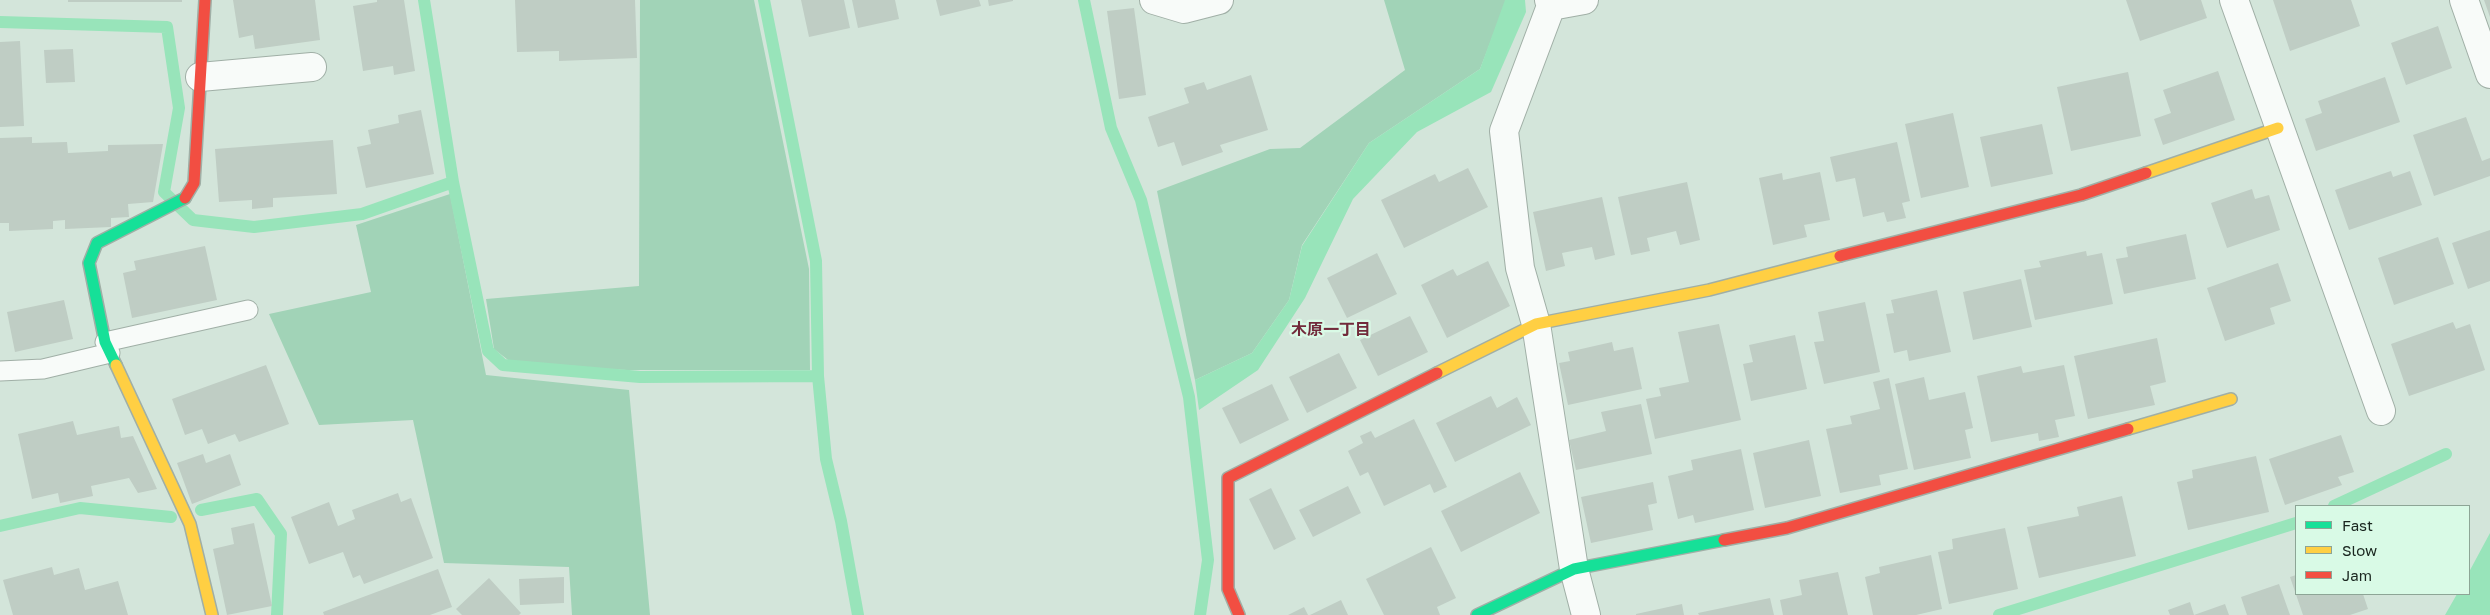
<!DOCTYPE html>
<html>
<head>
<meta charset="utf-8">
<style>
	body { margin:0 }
	#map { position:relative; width:2490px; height:615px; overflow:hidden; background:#d3e5da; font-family:"Golos Text",sans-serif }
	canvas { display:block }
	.legend { position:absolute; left:2295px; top:505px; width:175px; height:90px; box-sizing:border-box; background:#d9fae6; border:1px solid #8da596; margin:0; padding:6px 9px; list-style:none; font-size:15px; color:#1a261f }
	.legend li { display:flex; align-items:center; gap:10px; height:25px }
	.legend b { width:25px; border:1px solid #8da596 }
</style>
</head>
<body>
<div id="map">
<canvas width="2490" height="615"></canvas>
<ul class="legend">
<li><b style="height:6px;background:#16e098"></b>Fast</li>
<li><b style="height:6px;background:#ffcf43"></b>Slow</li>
<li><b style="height:6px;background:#f24e42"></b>Jam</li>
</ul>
</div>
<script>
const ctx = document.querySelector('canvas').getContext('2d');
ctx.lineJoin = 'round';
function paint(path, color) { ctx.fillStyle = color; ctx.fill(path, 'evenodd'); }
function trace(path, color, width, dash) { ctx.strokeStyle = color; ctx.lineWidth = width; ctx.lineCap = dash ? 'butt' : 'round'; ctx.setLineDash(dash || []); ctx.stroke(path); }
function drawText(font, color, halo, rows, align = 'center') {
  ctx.font = font + ' "Golos Text","Noto Sans JP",sans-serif'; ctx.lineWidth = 4.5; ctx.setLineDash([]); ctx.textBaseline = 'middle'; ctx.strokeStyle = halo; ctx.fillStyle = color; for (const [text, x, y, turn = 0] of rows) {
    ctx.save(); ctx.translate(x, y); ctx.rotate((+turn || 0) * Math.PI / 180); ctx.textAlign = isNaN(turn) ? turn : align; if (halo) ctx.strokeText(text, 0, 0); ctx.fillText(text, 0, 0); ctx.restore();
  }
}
paint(new Path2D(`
	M640,0h114l55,269 1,101h-184l-114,-7 -18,-14 -8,-50 153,-13z
	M1384,0h121l1,2 -26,67 -111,74 -67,102 -13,55 -37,53 -57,27 -38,-189 113,-42 30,-1 105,-78z
	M450,194l36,181 143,15 21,225h-78l-3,-48 -125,-4 -31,-143 -94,5 -50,-111 102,-22 -15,-67z`), '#a1d3b7');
paint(new Path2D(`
	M1505,0h20l1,12 -35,80 -74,40 -64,67 -48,99 -47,72 -59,40 -4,-30 57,-27 37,-53 13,-54 67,-103 111,-74z
	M2490,533v82h-45l12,-21h12v-22z`), '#98e4ba');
trace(new Path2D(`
	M764,0l52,261 2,115
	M1084,0l27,128 30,72 48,197 19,163 -8,55
	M0,22l167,5 12,81 -15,84 29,28 61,7 108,-13 91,-32 -29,-182
	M453,182l35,169 15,14 137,12 178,-1 8,83 15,62 17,94
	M2334,506l112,-52
	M201,510l56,-11 24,35 -4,81
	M0,526l80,-18 91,9
	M1999,615l297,-92`), '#98e4ba', 12);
paint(new Path2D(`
	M68,0h114v2h-114z
	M233,0h82l5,40 -65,9 -2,-14 -14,3z
	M377,0h27l11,71 -21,4 -1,-9 -30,5 -10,-65 24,-4z
	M515,0h120l2,58 -78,3v-10l-42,1z
	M801,0h43l6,28 -41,9z
	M852,0h43l4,19 -41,9z
	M936,0h43l2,6 -41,10z
	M988,0h25v1l-24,5z
	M2126,0h75l6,18 -67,23z
	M2273,0h78l9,26 -70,25z
	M2484,0h6v17z
	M1134,8l12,87 -27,4 -12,-88z
	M2438,26l14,42 -46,17 -15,-42z
	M20,41l4,85 -24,1v-85z
	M73,49l2,33 -29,1 -2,-33z
	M2218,71l17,49 -72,25 -9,-26 17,-6 -8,-23z
	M2128,72l13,64 -70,15 -14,-64z
	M1251,75l17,55 -48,15 3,7 -41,14 -8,-24 -16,5 -10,-30 41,-14 -5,-15 20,-6 3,8z
	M2385,77l15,45 -84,29 -11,-32 17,-6 -4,-12z
	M421,110l13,64 -68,14 -9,-41 14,-3 -3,-14 31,-7 -1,-8z
	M1953,113l16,74 -48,11 -16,-74z
	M2466,117l16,44 8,-3v18l-56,20 -21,-61z
	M2042,124l11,50 -62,13 -11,-50z
	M32,137v6l35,-1 1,11 40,-2v-6l55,-1 -10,58 -25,2 1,13 -18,1v9l-46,2v-9l-12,1v8l-44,2v-8h-9v-85z
	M333,140l4,54 -64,4v9l-21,2v-9l-33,2 -4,-53z
	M1897,142l13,59 -8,2 4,15 -19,4 -3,-10 -21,5 -8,-39 -19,4 -6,-25z
	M1468,168l20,39 -84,41 -23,-48 54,-26 4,8z
	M2391,171l2,6 17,-6 12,34 -73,25 -14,-40z
	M1820,172l10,48 -26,5 3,12 -34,8 -14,-67 23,-5 1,7z
	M1687,182l13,58 -20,5 -4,-14 -29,7 3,13 -19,4 -13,-58z
	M2252,189l3,10 14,-4 11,35 -53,18 -16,-45z
	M1602,197l13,58 -20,5 -3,-13 -30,6 3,13 -19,5 -13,-59z
	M2490,230v51l-22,8 -16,-46z
	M2186,234l10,45 -72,15 -8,-35 12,-2 -2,-10z
	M2438,237l16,47 -60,21 -16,-47z
	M205,246l12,54 -85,18 -9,-45 13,-3 -2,-9z
	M2086,251l1,5 15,-3 11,51 -78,16 -11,-50 17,-3 -2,-6z
	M1377,253l20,41 -50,24 -20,-40z
	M1488,261l22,45 -63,32 -26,-53 32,-16 4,7z
	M2278,263l13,38 -21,7 5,16 -50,17 -18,-53z
	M2021,279l11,48 -59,13 -10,-48z
	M1937,290l14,62 -42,9 -2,-11 -13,3 -8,-39 8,-1 -3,-13z
	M64,300l9,39 -58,13 -8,-40z
	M1865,302l15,70 -56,12 -10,-42 10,-1 -6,-29z
	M1410,316l18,36 -50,24 -18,-36z
	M2453,322l3,7 14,-5 15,46 -76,26 -18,-52z
	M1719,324l22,96 -86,19 -9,-40 15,-3 -2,-8 30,-6 -11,-50z
	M1795,335l12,54 -56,12 -8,-37 10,-2 -4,-17z
	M2157,338l9,44 -16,4 5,19 -67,14 -14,-63z
	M1612,342l2,9 19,-4 9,42 -74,16 -9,-42 11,-2 -2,-9z
	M1339,353l18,35 -50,25 -18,-36z
	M266,365l23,59 -50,18 -4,-8 -27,10 -6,-15 -17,6 -13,-36z
	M2064,365l11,51 -20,4 4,17 -20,4 -1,-8 -47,9 -14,-66 44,-10 2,7z
	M1924,377l5,23 36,-8 8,36 -8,2 6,28 -57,12 -19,-86z
	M1889,378l19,91 -29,6 2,10 -41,8 -14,-64 26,-5 -2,-8 30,-7 -7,-27z
	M1272,384l17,36 -49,24 -18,-36z
	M1491,396l6,12 20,-11 14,28 -76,37 -19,-39z
	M1641,404l11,50 -76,16 -7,-30 37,-9 -5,-19z
	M1414,419l33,68 -13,6 -4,-9 -46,22 -16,-34 -8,4 -12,-25 15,-8 -3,-7 11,-5 4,7z
	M73,421l4,14 42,-9 2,12 12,-2 24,53 -19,4 -9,-15 -38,8 2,10 -33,7 -2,-10 -26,6 -14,-65z
	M2341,435l13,37 -16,5 4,8 -57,20 -16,-46z
	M1809,440l12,56 -56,12 -12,-55z
	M1741,449l13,61 -59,13 -2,-8 -15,4 -10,-43 25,-6 -2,-10z
	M203,454l3,9 24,-9 11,31 -49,19 -15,-41z
	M2256,456l13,56 -81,18 -11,-48 16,-4 -1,-8z
	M1520,472l20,41 -79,39 -20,-41z
	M1653,482l4,21 -9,2 5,25 -62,13 -10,-46z
	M1348,486l13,27 -48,24 -14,-27z
	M1271,488l25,51 -22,11 -25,-51z
	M398,493l3,9 10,-4 22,60 -69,26 -4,-9 -7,3 -10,-26 -34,12 -18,-47 38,-15 9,24 17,-7 -3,-9z
	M2122,496l14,60 -97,22 -12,-51 52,-11 -2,-9z
	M254,523l18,83 -45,9 -14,-66 21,-5 -3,-16z
	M2005,528l13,61 -69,15 -11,-52 15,-3 -1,-10z
	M1431,547l25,51 -19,9 3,8h-56l-18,-36z
	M1931,555l11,54 -26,6h-43l-8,-38 15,-4 -1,-6z
	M52,567l2,8 25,-7 6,22 33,-9 10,34h-115l-10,-35z
	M438,569l14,38 -22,8h-106l-1,-3z
	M1838,572l10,43h-65l-3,-15 22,-5 -3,-15z
	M2296,575v19h67l5,15 -18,6h-47l-13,-38z
	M564,577v26l-44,2 -1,-26z
	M489,578l32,35 -2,2h-57l-6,-6z
	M2279,584l11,31h-43l-6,-18z
	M1770,598l4,17h-75l-1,-2z
	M1341,600l7,15h-38z
	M2190,602l4,13 31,-11 4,11h-59l-2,-5z
	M1682,604l2,11h-48v-1z
	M1304,607l4,8h-20z`), '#bfcdc4');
const lane = new Path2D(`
	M105,342l143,-32
	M0,371l43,-2 67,-16`);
const street = new Path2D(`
	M1154,0l30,9 35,-9
	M1549,0l2,6 -47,125 16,137 16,56 38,245 12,46
	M2234,0l147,411
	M2464,0l26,74
	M1551,6l33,-6
	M200,77l112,-10`);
const fast = new Path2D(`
	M116,365l-11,-23 -16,-79 8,-20 88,-45
	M1477,615l97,-46 150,-29`);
const slow = new Path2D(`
	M2146,173l132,-45
	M116,365l74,159 22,91
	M1437,373l99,-49 173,-34 131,-34
	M2128,429l103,-30`);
const jam = new Path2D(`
	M185,198l9,-15 11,-183
	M1840,256l241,-61 65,-22
	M1724,540l63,-12 341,-99
	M1239,615l-11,-26v-111l209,-105`);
trace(lane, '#a0afa6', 21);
trace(street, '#a0afa6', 30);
trace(fast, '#a0afa6', 14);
trace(slow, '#a0afa6', 14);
trace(jam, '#a0afa6', 14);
trace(lane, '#f8fbf9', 19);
trace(street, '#f8fbf9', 28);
trace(fast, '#16e098', 11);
trace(slow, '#ffcf43', 11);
trace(jam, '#f24e42', 11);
drawText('bold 16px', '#722b3b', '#d9fae6', [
	["木原一丁目",1331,330]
]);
</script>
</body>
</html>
